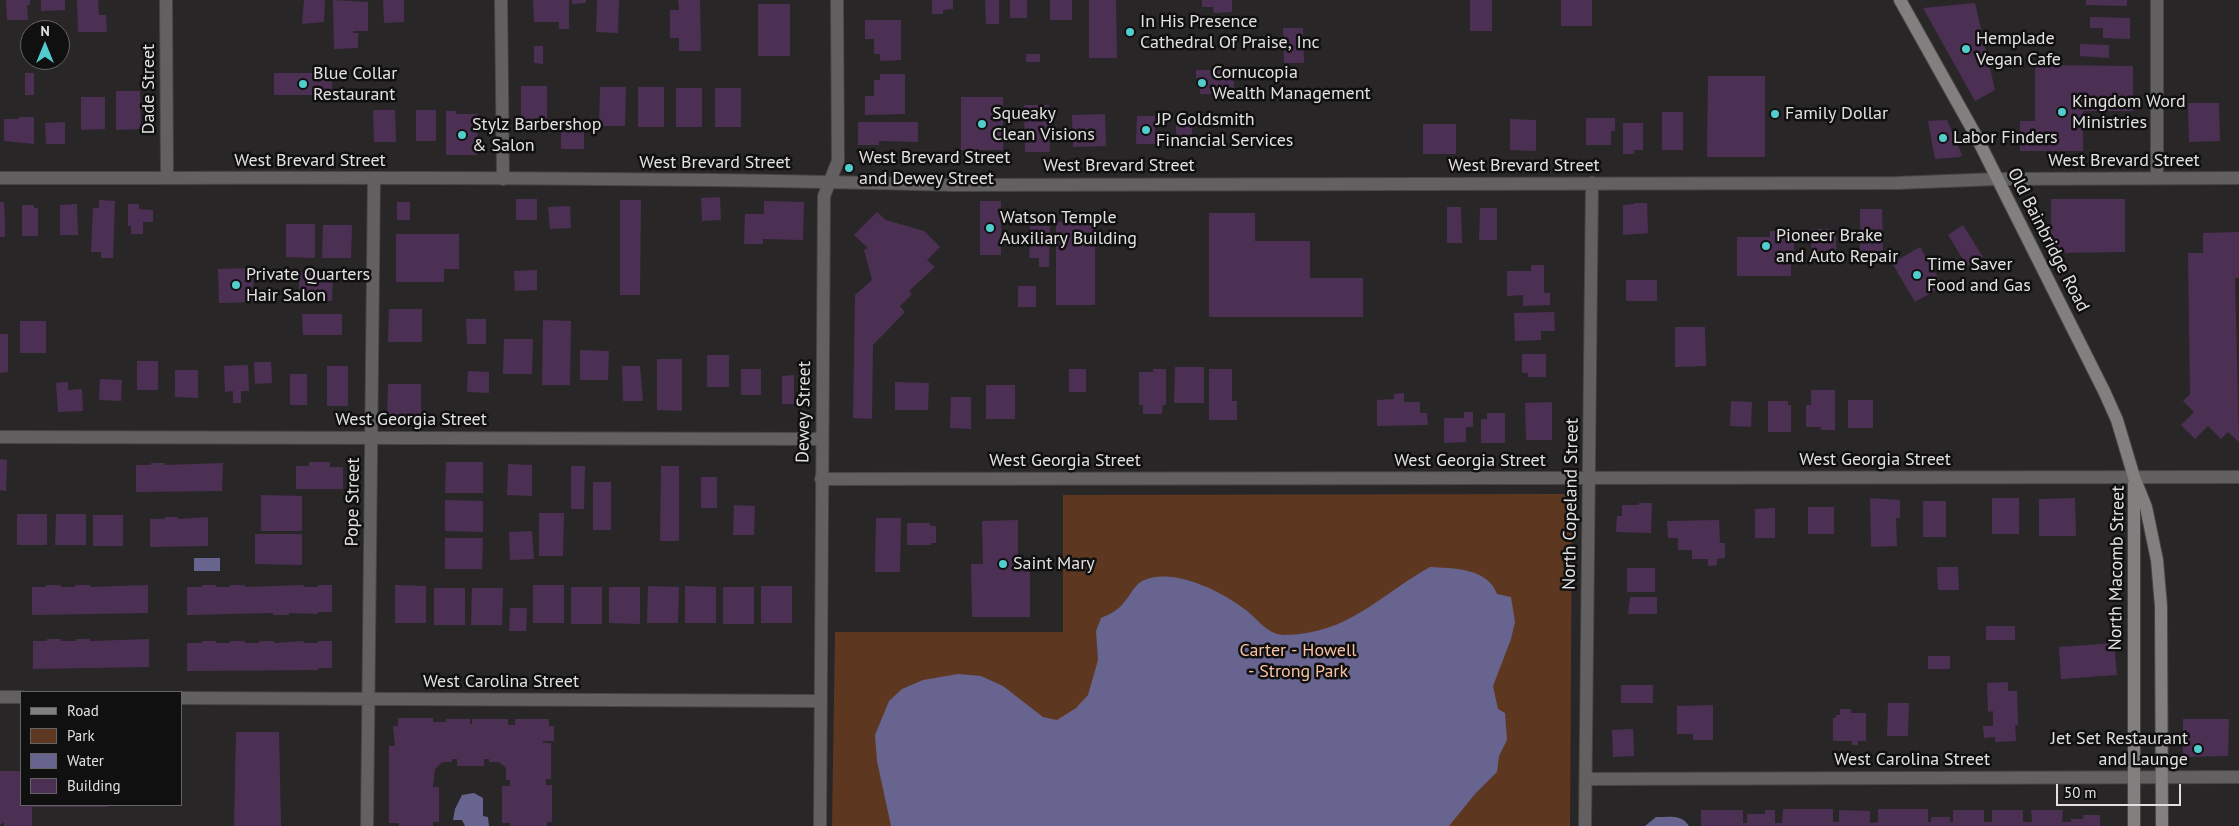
<!DOCTYPE html>
<html>
<head>
<meta charset="utf-8">
<style>
	body { margin:0 }
	#map { position:relative; width:2239px; height:826px; overflow:hidden; background:#292628; font-family:"PT Sans",sans-serif }
	canvas { display:block }
	.legend { position:absolute; left:20px; top:691px; width:162px; height:115px; box-sizing:border-box; background:#111010; border:1px solid #656364; margin:0; padding:6px 9px; list-style:none; font-size:15px; color:#e3e0e1 }
	.legend li { display:flex; align-items:center; gap:10px; height:25px }
	.legend b { width:25px; border:1px solid #656364 }
	.north { position:absolute; left:20px; top:20px; width:50px; height:50px; box-sizing:border-box; background:#111010; border:1px solid #656364; border-radius:50%; rotate:0deg; font-size:14px; font-weight:700; line-height:20px; text-align:center; color:#e3e0e1 }
	.north::after { content:''; display:block; margin:auto; width:18px; height:22px; background:#52cdcd; clip-path:polygon(50% 0,100% 100%,50% 72%,0 100%) }
	.scale { position:absolute; left:2056px; top:784px; width:125px; height:22px; box-sizing:border-box; border:2px solid #e3e0e1; border-top:0; padding-left:6px; font-size:15px; line-height:18px; white-space:nowrap; color:#e3e0e1; -webkit-text-stroke:4px #111010; paint-order:stroke }
</style>
</head>
<body>
<div id="map">
<canvas width="2239" height="826"></canvas>
<ul class="legend">
<li><b style="height:6px;background:#827f7f"></b>Road</li>
<li><b style="height:14px;background:#5e3720"></b>Park</li>
<li><b style="height:14px;background:#67648f"></b>Water</li>
<li><b style="height:14px;background:#4c3053"></b>Building</li>
</ul>
<div class="north">N</div>
<div class="scale">50 m</div>
</div>
<script>
const ctx = document.querySelector('canvas').getContext('2d');
ctx.lineJoin = 'round';
function paint(path, color) { ctx.fillStyle = color; ctx.fill(path, 'evenodd'); }
function trace(path, color, width, dash) { ctx.strokeStyle = color; ctx.lineWidth = width; ctx.lineCap = dash ? 'butt' : 'round'; ctx.setLineDash(dash || []); ctx.stroke(path); }
function drawText(font, color, halo, rows, align = 'center') {
  ctx.font = font + ' "PT Sans",sans-serif'; ctx.lineWidth = 5; ctx.setLineDash([]); ctx.textBaseline = 'middle'; ctx.strokeStyle = halo; ctx.fillStyle = color; for (const [text, x, y, turn = 0] of rows) {
    ctx.save(); ctx.translate(x, y); ctx.rotate((+turn || 0) * Math.PI / 180); ctx.textAlign = isNaN(turn) ? turn : align; if (halo) ctx.strokeText(text, 0, 0); ctx.fillText(text, 0, 0); ctx.restore();
  }
}
paint(new Path2D(`
	M1572,494l-2,332h-738l3,-194h228v-137z`), '#5e3720');
paint(new Path2D(`
	M194,558h26v13h-26z
	M1430,567c23,1 58,1 67,27l14,3 4,25 -4,17 -18,47 5,23 7,4 2,27 -8,16 -2,16 -22,22 -26,32h-558l-14,-65 -2,-26 14,-34 13,-12 21,-9 35,-6 23,2 22,10 40,31 14,3 19,-12 12,-13 10,-35 -2,-29 5,-13c9,-4 18,-8 24,-17 6,-7 9,-15 17,-20 31,-15 81,11 105,30 11,9 22,24 37,24 65,-1 94,-39 146,-68z
	M474,793l9,5v18l5,1 1,9h-24l-3,-6h-9l2,-11 7,-14z
	M1656,817c13,0 26,-3 33,9h-44z`), '#67648f');
paint(new Path2D(`
	M6,0h24v5h-3l1,15h-21z
	M41,0h24v10l-24,1z
	M77,0h21l1,15h7l1,17h-29z
	M304,0h21l-1,22 -22,2z
	M333,0l35,2v29h-15v2h5v15l-24,1z
	M383,0h21v22l-20,1z
	M533,0h36v29h-10v-7h-25z
	M572,0h14v3l-14,1z
	M597,0h22l-1,33 -22,-1z
	M678,0h22l1,51h-22v-13h-9v-28h9z
	M932,0h21v9l-10,1v4h-11z
	M985,0h14v24h-13z
	M1010,0h17v18h-17z
	M1050,0h22v20h-22z
	M1089,0h27l1,58h-28z
	M1202,0h30v12l-18,1 -1,-6h-11z
	M1470,0h22v31h-22z
	M1561,0h31v26h-31z
	M2086,0h41v6l-41,-1z
	M1975,3l20,87 -20,11 -52,-93z
	M758,4h32v52h-32z
	M2090,17l40,1v21l-27,-1v-10h-13z
	M865,20h36v40l-21,1v-7h-6v-15h-9z
	M1283,28h20l1,35h-20z
	M2080,44l29,1v13l-29,-2z
	M534,46h9v18l-9,-1z
	M1026,54h14v8h-14z
	M2035,65l98,1v45h-50v40h-63v-30h15z
	M1196,70h38v24h-34v-16h-4z
	M25,73h9v22h-9z
	M274,73h58v22h-58z
	M880,74h25v40l-40,1v-19h9v-16h6z
	M1708,76h57v81h-58z
	M521,86h26v40h-26z
	M600,87h26l-1,39h-26z
	M638,87h26v40h-26z
	M676,88h26v39h-26z
	M715,88h26v39h-26z
	M116,91h24l1,38 -25,1z
	M81,97h24v32l-24,1z
	M961,97h42v53h-42z
	M2188,103h31l1,38 -31,1z
	M1024,105h25l1,47h-25z
	M373,110h22l1,32h-22z
	M416,110h20v31h-20z
	M446,111h10v3h22l-1,41h-31z
	M1662,112h21v38h-21z
	M1105,114l1,32 -33,1 -1,-32z
	M1183,115h9v29h-16v-28z
	M1137,116h18v28h-19z
	M19,117h15v27l-30,-3v-22h15z
	M1586,118h29v13h-4v14h-25z
	M1510,119l26,1v31l-26,-1z
	M1947,120l15,35 -2,2 -25,2 -7,-38z
	M65,122v22h-19l-1,-21z
	M858,122h60v20l-39,-1v4h-21z
	M1623,123h20v27h-9v4h-11z
	M1423,124h33v30h-33z
	M561,128h23v21h-23z
	M720,197l1,23 -19,1 -1,-23z
	M516,199h21v21h-21z
	M2051,199h74v53l-74,1z
	M99,200l16,1 -2,57h-12v-6h-10l2,-44h6z
	M620,200h21l-1,95h-20z
	M764,201l40,1 -1,38 -40,-1v5h-19l1,-30h19z
	M980,201h21v54h-21z
	M0,202h4l1,21v14h-5z
	M397,202h13v18h-13z
	M1635,203h12l1,30 -25,2v-30l12,-1z
	M77,204l1,31h-18v-30z
	M128,204h11v5l14,1v12h-10v12h-12v-8h-3z
	M22,205h12v3h4v28h-16z
	M570,206l1,22 -21,1 -2,-22z
	M1447,207h14l1,36h-15z
	M1480,208h17v32h-18z
	M1860,209h22l1,42h-23z
	M877,212l9,8 38,11 16,16 -13,13 8,7 -26,24 3,3 -12,12 5,6 -32,33 -1,74 -19,-1 2,-123 17,-15 -8,-30 4,-2 -14,-13z
	M1209,213h46v28h55v37h53v39h-154z
	M1056,222h39v83h-39z
	M286,224h29v34l-29,-1z
	M323,225h29l-1,33h-29z
	M1963,225l20,32 -16,9 -19,-31z
	M1030,226h20l-1,41h-10v-9h-10l1,-13h-6l1,-10 5,1z
	M1812,229h24v30h-25z
	M1770,231h24v24h-3v21h-54v-39h33z
	M2239,232v46h-4l4,164 -11,-10 -7,7 -13,-13 -13,13 -14,-14 13,-13 -11,-11 7,-7 -2,-141h15v-20z
	M396,234h63v35h-15v13h-48z
	M1920,247l23,39 -28,16 -23,-39z
	M1531,265h13v28h6v12l-27,1v-11l-16,1v-25h24z
	M253,268l1,34 -35,1 -1,-34z
	M537,270v20l-22,1 -1,-20z
	M299,272h34l-1,29 -33,-1z
	M1626,280h31v21h-31z
	M1018,286h18v21h-18z
	M389,309h33v33h-34z
	M1554,312l1,19h-14v9l-26,1 -1,-28z
	M302,314h40v21h-39z
	M466,319h20v25h-19z
	M543,320l28,1 -1,64h-28z
	M20,321h26v32h-26z
	M1675,327h30l1,39 -31,1z
	M0,334h8v38l-8,1z
	M504,339h29l-1,35h-29z
	M580,350l29,1 -1,29h-28z
	M1522,354h24v23h-18v-4h-6z
	M707,355h22v32h-22z
	M657,359h25v52l-25,-1z
	M137,361h21v29h-21z
	M254,362h17l1,21 -17,1z
	M248,365l1,26h-8v12h-8v-12l-8,1 -1,-26z
	M327,366h21v40h-21z
	M622,366h18l3,35h-20z
	M1175,367h29v36h-30z
	M741,369h20v26h-20z
	M1069,369h17v23h-17z
	M1153,369h13v36h-3l-1,9h-19v-9h-4v-33h14z
	M1209,369h23v32h5v19h-28z
	M175,370h23v28l-23,-1z
	M468,371l21,1v21l-22,-1z
	M290,374h17v31h-17z
	M794,375v29h-12v-28z
	M100,379l22,1 -1,21 -22,-1z
	M68,382v8l14,-1 1,22 -25,1 -2,-29z
	M895,382l34,1 -1,27h-33z
	M388,384h33v34h-34z
	M986,385h29v34h-29z
	M1811,390h24v40h-14v-3h-15v-22h5z
	M1404,393v9h16v11h7l1,12 -51,1v-26l17,-1v-5z
	M951,397h20v32l-21,-1z
	M1848,400h25v28h-25z
	M1731,401l21,1 -1,25 -21,-1z
	M1768,401h20v4h3v27h-23z
	M1552,402v38h-26l-1,-37z
	M1464,412h9v15h-7v15l-22,1v-25h20z
	M1487,413h18v30h-24v-24h6z
	M0,459l7,1 -1,31 -6,-1z
	M309,462h21v5h13v22h-47v-23h13z
	M446,462h37v31h-38z
	M151,463h14v2l58,-2 -1,28 -86,1v-27h15z
	M508,464l24,1v31l-25,-1z
	M571,466h14l-1,43h-13z
	M661,466h18v75h-19z
	M701,477h16v31h-16z
	M593,482h18v48h-18z
	M261,495l41,1v35h-41z
	M1870,498l30,2v18h-4l1,28 -26,1z
	M1992,498h27v36h-27z
	M2075,498l1,38h-37v-37z
	M445,500l38,1v31l-38,-1z
	M1923,501h23v36h-23z
	M1639,503h13l-1,30 -35,-1 1,-16h5v-11h17z
	M734,505l21,1 -1,29h-21z
	M1808,507h26v27h-26z
	M1775,508v30h-20v-29z
	M539,513h25l-1,43h-24z
	M17,514h30v31h-30z
	M56,514h30v31h-31z
	M93,515h30v31h-30z
	M165,517h13v2l30,-2v29l-58,1v-28h15z
	M876,518h25l-1,54h-25z
	M1018,520v43h12v54h-58l-1,-53h12l-1,-43z
	M1719,520l1,23h5v15l-8,1v6l-9,1v-7h-16v-9h-14v-12h-10l-1,-17z
	M907,523h23v3h6v17h-5v2h-24z
	M532,531l2,28 -24,1 -1,-28z
	M255,534h47v31l-47,-1z
	M445,538h38l-1,31h-37z
	M1937,567h21l1,23h-21z
	M1627,568h28v24h-28z
	M46,585h15v2h14v-2h15v2l58,-2v28l-116,2v-28h14z
	M202,585h14v2h14v-2h15v2l59,-2v2h14v-2h14v27h-14v2l-29,-1v2h-16v-2l-86,2v-28h15z
	M395,585l31,1v37h-31z
	M533,585h31v38h-31z
	M648,586l31,1 -1,36h-31z
	M685,586l31,1v36h-31z
	M761,586h31v37h-31z
	M571,587h31v37h-31z
	M609,587h31v37l-31,-1z
	M723,587h31v37h-31z
	M434,588h31v37h-31z
	M472,588h31l-1,37h-31z
	M1630,597h27v17h-29z
	M510,608h17l-1,23h-17z
	M1986,626h29v14h-29z
	M47,639h14v2h15v-2h14v2l59,-2v28l-116,2v-28h14z
	M202,641h14v2h14v-2h15v2h14v-2h15v2l30,-2v2h14v-2h14v27h-14v2l-131,1v-28h15z
	M2114,643l3,32 -56,4 -2,-32z
	M1928,656h22v13h-22z
	M2008,682v9h9l1,34h-3l1,16 -21,1v-5l-11,1 -1,-12h10v-15l-5,1 -1,-29z
	M1621,685h32v18h-32z
	M1888,703h21l-1,33h-21z
	M1713,705v35h-20v-6h-16v-28z
	M1840,709h11v4h15v28h-8v4h-6v-4h-19v-23h3v-3h4z
	M398,718h35v4h13v-3h24v5h2v-5h36v6h7v-6h34v7h5v15h-11v2h8v36h-5v6h6v37h-5v4h-37v-3h-8v-37h8v-6h-4v-12l-7,-6h-10v-3h-5v7h-27v-7h-5v3h-10l-7,7 -2,18h6v35h-6v4h-34v-3h-10v-77h6l-2,-20h5z
	M2183,719h46l-1,37 -45,1z
	M1633,729l1,27 -21,1 -1,-27z
	M236,732h43l2,94h-47z
	M0,771h21v34h87v2h-76v19h-28v-4l-4,3z
	M1783,809h50v13h6v-12l31,1v12l8,-1v-13h50v13h3v-5h19v5h3v-12h31v12h8v-12h31v12h9l-1,-12h32l-1,12h9v-3h12v-4h17v11h-399v-16h42v13h4v-9h18v-4h10v13h7z`), '#4c3053');
const minor = new Path2D(`
	M166,0l1,178
	M501,0l2,179
	M0,437l821,2
	M821,479l1418,-2
	M0,697h21
	M181,698l640,3
	M1586,779l653,-2
	M367,826l7,-648
	M820,826l4,-630 14,-35 -1,-161`);
const tertiary = new Path2D(`
	M0,178c318,0 635,-2 953,7l944,-2 100,-4 242,-1
	M2157,178v-178
	M1585,826l7,-643`);
const secondary = new Path2D(`
	M1900,0l75,134 129,257 13,29 17,57 12,30 11,53 4,46 1,220
	M2134,826v-342`);
trace(minor, '#474446', 14);
trace(tertiary, '#474446', 14);
trace(secondary, '#474446', 14);
trace(minor, '#626060', 12);
trace(tertiary, '#626060', 12);
trace(secondary, '#827f7f', 12);
for (const [x, y, r, color] of [
	[1130,32,5,"#52cdcd"],
	[1966,49,5,"#52cdcd"],
	[1202,83,5,"#52cdcd"],
	[303,84,5,"#52cdcd"],
	[2062,112,5,"#52cdcd"],
	[1775,114,5,"#52cdcd"],
	[982,124,5,"#52cdcd"],
	[1146,130,5,"#52cdcd"],
	[462,135,5,"#52cdcd"],
	[1943,138,5,"#52cdcd"],
	[849,168,5,"#52cdcd"],
	[990,228,5,"#52cdcd"],
	[1766,246,5,"#52cdcd"],
	[1917,275,5,"#52cdcd"],
	[236,285,5,"#52cdcd"],
	[1003,564,5,"#52cdcd"],
	[2198,749,5,"#52cdcd"]
]) { const dot = new Path2D(); dot.arc(x, y, r, 0, 2 * Math.PI); ctx.fillStyle = color; ctx.fill(dot); trace(dot, '#111010', 2); }
drawText('18px', '#e3e0e1', '#111010', [
	["In His Presence",1140,22],
	["Cathedral Of Praise, Inc",1140,43],
	["Hemplade",1976,39],
	["Vegan Cafe",1976,60],
	["Cornucopia",1212,73],
	["Wealth Management",1212,94],
	["Blue Collar",313,74],
	["Restaurant",313,95],
	["Kingdom Word",2072,102],
	["Ministries",2072,123],
	["Squeaky",992,114],
	["Clean Visions",992,135],
	["Family Dollar",1785,114],
	["JP Goldsmith",1156,120],
	["Financial Services",1156,141],
	["Stylz Barbershop",472,125],
	["& Salon",472,146],
	["Labor Finders",1953,138],
	["West Brevard Street",859,158],
	["and Dewey Street",859,179],
	["Watson Temple",1000,218],
	["Auxiliary Building",1000,239],
	["Pioneer Brake",1776,236],
	["and Auto Repair",1776,257],
	["Time Saver",1927,265],
	["Food and Gas",1927,286],
	["Private Quarters",246,275],
	["Hair Salon",246,296],
	["Saint Mary",1013,564],
	["Jet Set Restaurant",2188,739,"right"],
	["and Launge",2188,760,"right"]
], 'left');
drawText('18px', '#e3e0e1', '#111010', [
	["Dade Street",149,89,-90],
	["West Brevard Street",310,161],
	["West Brevard Street",2124,161],
	["West Brevard Street",715,163],
	["West Brevard Street",1119,166],
	["West Brevard Street",1524,166],
	["Old Bainbridge Road",2048,240,63],
	["Dewey Street",804,412,-89],
	["West Georgia Street",411,420],
	["West Georgia Street",1875,460],
	["West Georgia Street",1065,461],
	["West Georgia Street",1470,461],
	["Pope Street",353,502,-89],
	["North Copeland Street",1571,504,-89],
	["North Macomb Street",2117,568,-89],
	["West Carolina Street",501,682],
	["West Carolina Street",1912,760]
]);
drawText('18px', '#f9c1a0', '#111010', [
	["Carter - Howell",1298,651],
	["- Strong Park",1298,672]
]);
</script>
</body>
</html>
